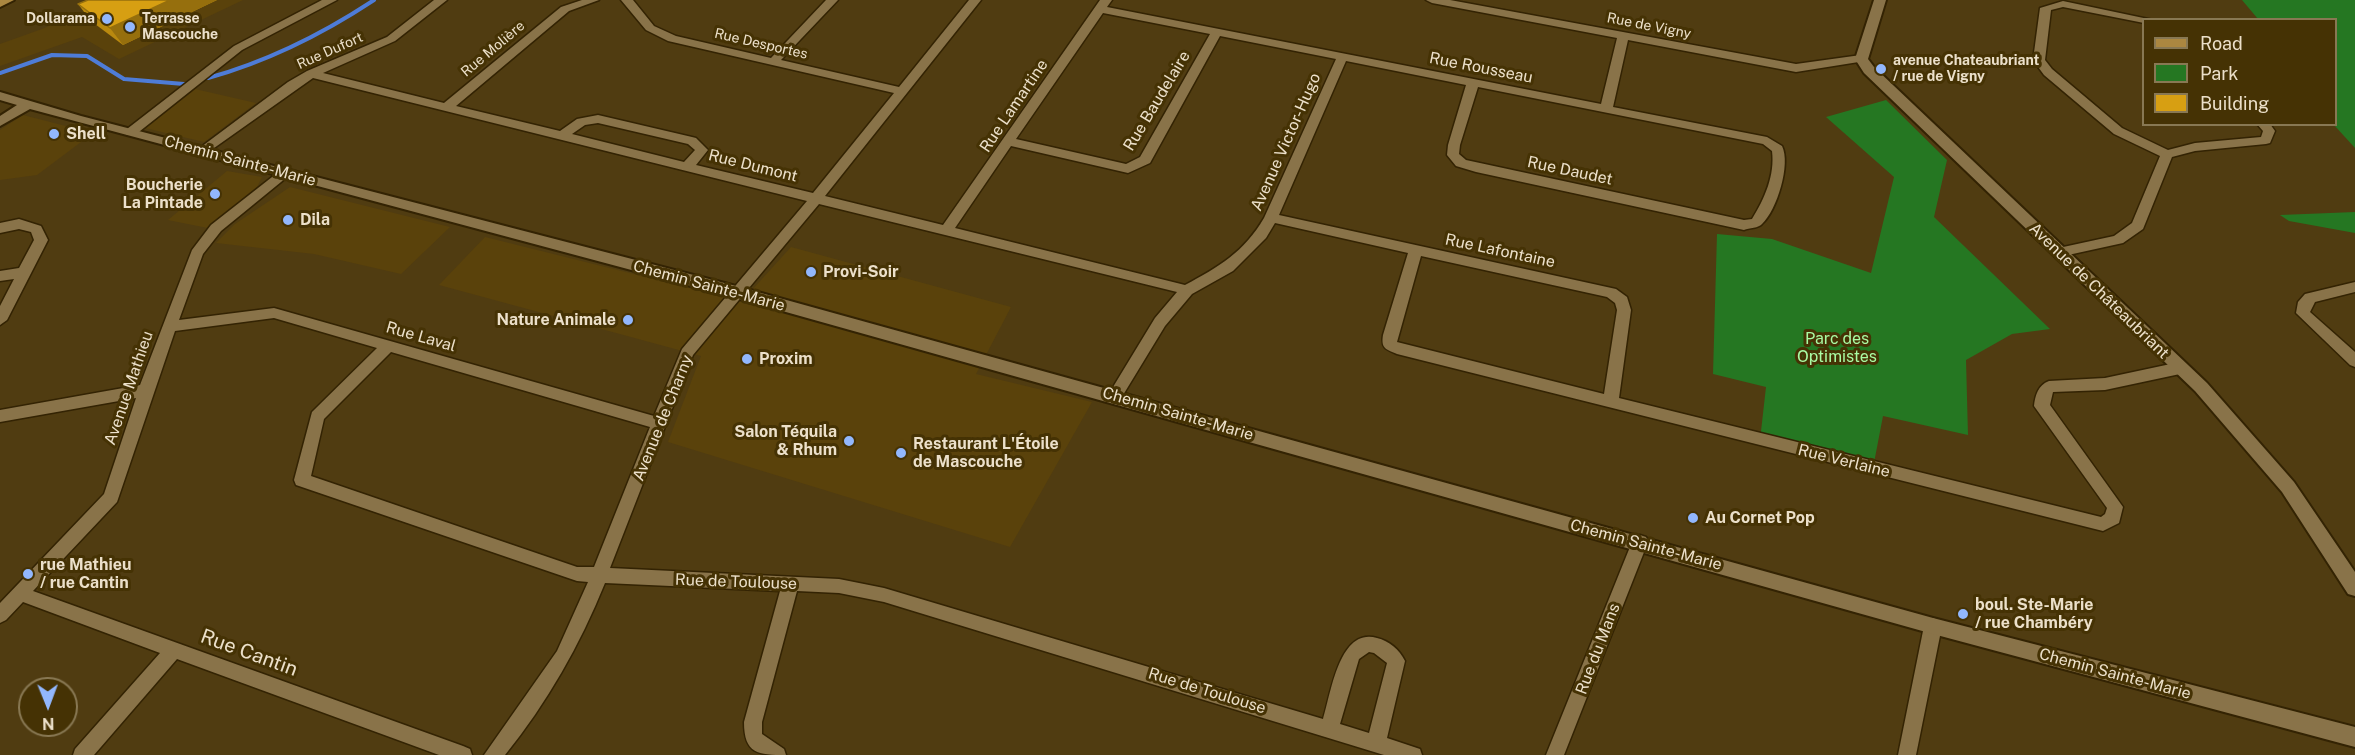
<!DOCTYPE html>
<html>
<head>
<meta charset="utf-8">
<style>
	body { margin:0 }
	#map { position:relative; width:2355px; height:755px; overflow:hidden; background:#503c11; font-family:"Public Sans",sans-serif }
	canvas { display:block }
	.legend { position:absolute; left:2142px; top:18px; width:195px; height:108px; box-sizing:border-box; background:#453204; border:2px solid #887853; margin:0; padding:8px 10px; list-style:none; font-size:18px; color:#ece0ca }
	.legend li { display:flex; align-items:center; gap:12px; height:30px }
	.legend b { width:30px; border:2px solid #887853 }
	.north { position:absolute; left:18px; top:677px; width:60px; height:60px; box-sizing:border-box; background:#453204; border:2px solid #887853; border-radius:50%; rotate:179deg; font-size:16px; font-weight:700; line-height:24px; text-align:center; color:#ece0ca }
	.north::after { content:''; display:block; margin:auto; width:21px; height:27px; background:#92b7fd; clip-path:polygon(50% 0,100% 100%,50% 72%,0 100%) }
</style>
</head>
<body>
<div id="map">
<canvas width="2355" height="755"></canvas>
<ul class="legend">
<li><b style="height:8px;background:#ab8740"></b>Road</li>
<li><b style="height:16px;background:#257722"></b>Park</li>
<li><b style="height:16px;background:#d79f12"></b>Building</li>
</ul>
<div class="north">N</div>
</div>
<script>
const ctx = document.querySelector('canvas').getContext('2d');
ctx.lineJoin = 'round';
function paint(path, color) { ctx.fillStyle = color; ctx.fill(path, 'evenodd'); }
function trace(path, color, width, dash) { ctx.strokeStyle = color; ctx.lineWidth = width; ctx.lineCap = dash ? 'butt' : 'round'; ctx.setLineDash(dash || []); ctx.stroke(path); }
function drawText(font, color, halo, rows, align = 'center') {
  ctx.font = font + ' "Public Sans",sans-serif'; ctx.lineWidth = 6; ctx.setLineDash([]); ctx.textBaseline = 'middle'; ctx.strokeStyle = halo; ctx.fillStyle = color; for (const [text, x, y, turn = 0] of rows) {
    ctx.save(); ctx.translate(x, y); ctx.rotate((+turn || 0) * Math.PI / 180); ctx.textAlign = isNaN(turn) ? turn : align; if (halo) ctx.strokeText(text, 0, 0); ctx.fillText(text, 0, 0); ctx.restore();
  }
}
paint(new Path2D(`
	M109,0h134l-124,59 -37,-22 -82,29v-22l42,-15z
	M195,89l61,14 -52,39 -59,-14z
	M23,115l70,18 -56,42 -37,5v-50z
	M227,171l35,6 -5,10 -49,41 -40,-8z
	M290,187l160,40 -49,47 -87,-20 -98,-11 19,-19z
	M485,237l257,64 49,-54 220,60 -35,67 116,28 -82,145 -342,-105 33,-86 -262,-71z`), '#5a420b');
paint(new Path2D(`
	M2242,0h113v148l-21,-23 2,-105 -78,-1z
	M1886,100l61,60 -13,57 116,112 -38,5 -46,26 2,75 -85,-19 -10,52 -113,-28 6,-53 -53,-13 4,-140 55,5 99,34 23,-96 -68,-60z
	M2355,212v21l-66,-12 -9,-6z`), '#257722');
trace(new Path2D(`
	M0,73l52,-18 35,1 37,23 60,5
	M208,78c61,-17 113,-43 166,-78`), '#4e7cd7', 4);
const minor = new Path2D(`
	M322,0h15l-95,50 -107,85h-8l-2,-3 2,-3 107,-83z
	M434,0h13l-52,41 -72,32 121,30 117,-96 21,-7h17l-30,11 -113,95 104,25 17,-12 21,-4 94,22 4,1 12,12 -12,15 117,28 81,-100 -226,-52 -22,-11 -25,-30h12l21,26 22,10 95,22 55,-58h12l-57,60 118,27 70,-87h12l-156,196 118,29 157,-225h12l-5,7 494,97 16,-66 -185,-35 -6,-3h24l346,64 65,-9 4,2v4l-69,11 -168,-32 -15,67 154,30 15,9c9,18 -5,64 -20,78 -3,4 -13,4 -18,6l-268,-58 -20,-6 -9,-11 1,-10 18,-60 -120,-24 -67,154 337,74 11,8 4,13 -12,88 482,119 4,-3 2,-6 -73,-102c1,-10 4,-21 15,-25l56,-3 75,-16 5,2 2,4 -2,4 -5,2 -75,16 -52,2 -3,13 73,102 -4,16 -16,8 -706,-177c-12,-5 -16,-6 -14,-19l25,-82 -133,-30 -9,15 -33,33 -41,23 -27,32 -45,74h-10l-3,-4 3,-4 45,-74 22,-26 -358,-88 -126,151 -83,213 229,11 45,9 439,131c8,-25 16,-92 54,-81 12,3 22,11 28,23l-18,77 33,11 2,6h-38l-500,-153 -45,-9 -42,-2 -35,131v12l22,15 2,6c-28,0 -42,-1 -42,-33l36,-131 -175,-8c-25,62 -58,120 -100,172h-21l73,-104 31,-69 -11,-1 -281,-96 -2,-5 18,-68 65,-64 -103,-30 -99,13 -58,171 -84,89 430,155 7,3 2,6h-33l-262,-96 -83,96h-21l2,-6 85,-96 -137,-51 -17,18 -6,3v-20l104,-109 32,-96 -136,24v-12l140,-25 52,-135 19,-25 70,-55 5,-1 6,4 -71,58 -18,23 -24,66 95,-12 380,108 28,-67 125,-148 -494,-123 -106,75 -4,1 -6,-4 91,-68 19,-11 80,-34zM1103,13l107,21 -70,123 -14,7 -110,-25zM1220,36l116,23 -72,159c-20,34 -45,49 -79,67l-230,-57 56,-82 117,27 22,-10zM1478,87l285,57 9,7c3,24 -7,47 -20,68l-8,1 -278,-60 -7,-6 1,-9zM598,123l90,21 7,6 -11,12 -112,-28 13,-9zM1421,256l186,41 8,6 2,7 -13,84 -207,-52zM391,352l259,75 -56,140h-17l-266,-91 13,-57zM1369,652l5,1 13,10 -18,70 -29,-9 19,-65z
	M2063,1l90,19h-9v3l-81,-16 -12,3 -6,50 7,9 70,59 46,22 27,-7 66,-6 2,-6 -6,-7h13l5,7 -5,12 -4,1 -71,7 -23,6 -29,72 -20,14 -64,14 -5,-2 -2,-3 2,-3 60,-13 18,-13 28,-67 -46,-22 -70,-59 -11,-15 7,-52z
	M19,219l22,7 7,14 -41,80 -7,5v-19l14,-27 -14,2v-10l19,-3 15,-28 -3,-8 -12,-3 -19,4v-10z
	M2355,282v10l-40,10 -5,10 45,40v15l-5,-2 -54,-52 2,-11 7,-8z
	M1640,535l6,2 2,5 -84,213h-18l86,-213 2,-5z
	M1933,618l6,3 3,5 -26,129h-18l26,-129 3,-5z`);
const tertiary = new Path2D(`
	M1874,0h12l-18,59 6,8 333,316 87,99 61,90v24l-7,-2 -66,-102 -87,-101 -331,-318 -9,-14z
	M0,92l81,24 655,170 1197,332 422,109v20l-422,-113 -1197,-336 -706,-189 -30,17v-10l17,-11 -17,-5z`);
const primary = new Path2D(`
	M0,0h14l-14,7z`);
trace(minor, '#332303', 3);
trace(tertiary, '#332303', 4);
trace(primary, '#332303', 4);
paint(minor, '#897349');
paint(tertiary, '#897349');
paint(primary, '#ab8740');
paint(new Path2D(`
	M217,0l-94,45 -32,-24 -13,-17z`), '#b9890f');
paint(new Path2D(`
	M170,0h47l-94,45 -13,-17z`), '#966f0d');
const building = new Path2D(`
	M88,0h82l-60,28 -32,-24z`);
paint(building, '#d79f12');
trace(building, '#966f0d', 1.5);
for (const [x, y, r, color] of [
	[107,19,6,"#92b7fd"],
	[130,27,6,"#92b7fd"],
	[1881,69,6,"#92b7fd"],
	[54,134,6,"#92b7fd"],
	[215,194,6,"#92b7fd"],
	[288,220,6,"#92b7fd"],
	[811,272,6,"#92b7fd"],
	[628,320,6,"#92b7fd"],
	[747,359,6,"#92b7fd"],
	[849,441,6,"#92b7fd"],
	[901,453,6,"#92b7fd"],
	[1693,518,6,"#92b7fd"],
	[28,574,6,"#92b7fd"],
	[1963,614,6,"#92b7fd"]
]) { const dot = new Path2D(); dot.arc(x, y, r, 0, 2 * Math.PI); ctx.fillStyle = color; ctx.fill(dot); trace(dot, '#453204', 2); }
drawText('bold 14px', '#ece0ca', '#453204', [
	["Dollarama",95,19,"right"],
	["Terrasse",142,19],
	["Mascouche",142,35],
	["avenue Chateaubriant",1893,61],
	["/ rue de Vigny",1893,77]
], 'left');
drawText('14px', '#ece0ca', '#453204', [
	["Rue de Vigny",1649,26,11],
	["Rue Desportes",761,44,13],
	["Rue Molière",493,49,-40],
	["Rue Dufort",330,51,-24]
]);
drawText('16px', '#ece0ca', '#453204', [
	["Rue Rousseau",1481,68,11],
	["Rue Baudelaire",1157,101,-59],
	["Rue Lamartine",1014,106,-56],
	["Avenue Victor-Hugo",1286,142,-66],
	["Chemin Sainte-Marie",240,161,15],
	["Rue Dumont",753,166,14],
	["Rue Daudet",1570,171,12],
	["Rue Lafontaine",1500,251,12],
	["Chemin Sainte-Marie",709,286,15],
	["Avenue de Châteaubriant",2099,291,44],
	["Rue Laval",421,337,16],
	["Avenue Mathieu",129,388,-71],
	["Chemin Sainte-Marie",1178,414,16],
	["Avenue de Charny",663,418,-68],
	["Rue Verlaine",1844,461,14],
	["Chemin Sainte-Marie",1646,545,15],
	["Rue de Toulouse",736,582,2],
	["Rue du Mans",1598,649,-69],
	["Chemin Sainte-Marie",2115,674,15],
	["Rue de Toulouse",1207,691,17]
]);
drawText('bold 16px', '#ece0ca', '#453204', [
	["Shell",66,134],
	["Boucherie",203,185,"right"],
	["La Pintade",203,203,"right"],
	["Dila",300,220],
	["Provi-Soir",823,272],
	["Nature Animale",616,320,"right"],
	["Proxim",759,359],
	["Salon Téquila",837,432,"right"],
	["& Rhum",837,450,"right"],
	["Restaurant L'Étoile",913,444],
	["de Mascouche",913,462],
	["Au Cornet Pop",1705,518],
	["rue Mathieu",40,565],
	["/ rue Cantin",40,583],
	["boul. Ste-Marie",1975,605],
	["/ rue Chambéry",1975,623]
], 'left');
drawText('16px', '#a9fba3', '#453204', [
	["Parc des",1837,339],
	["Optimistes",1837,357]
]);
drawText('20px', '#ece0ca', '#453204', [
	["Rue Cantin",249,653,20]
]);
</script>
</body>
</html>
